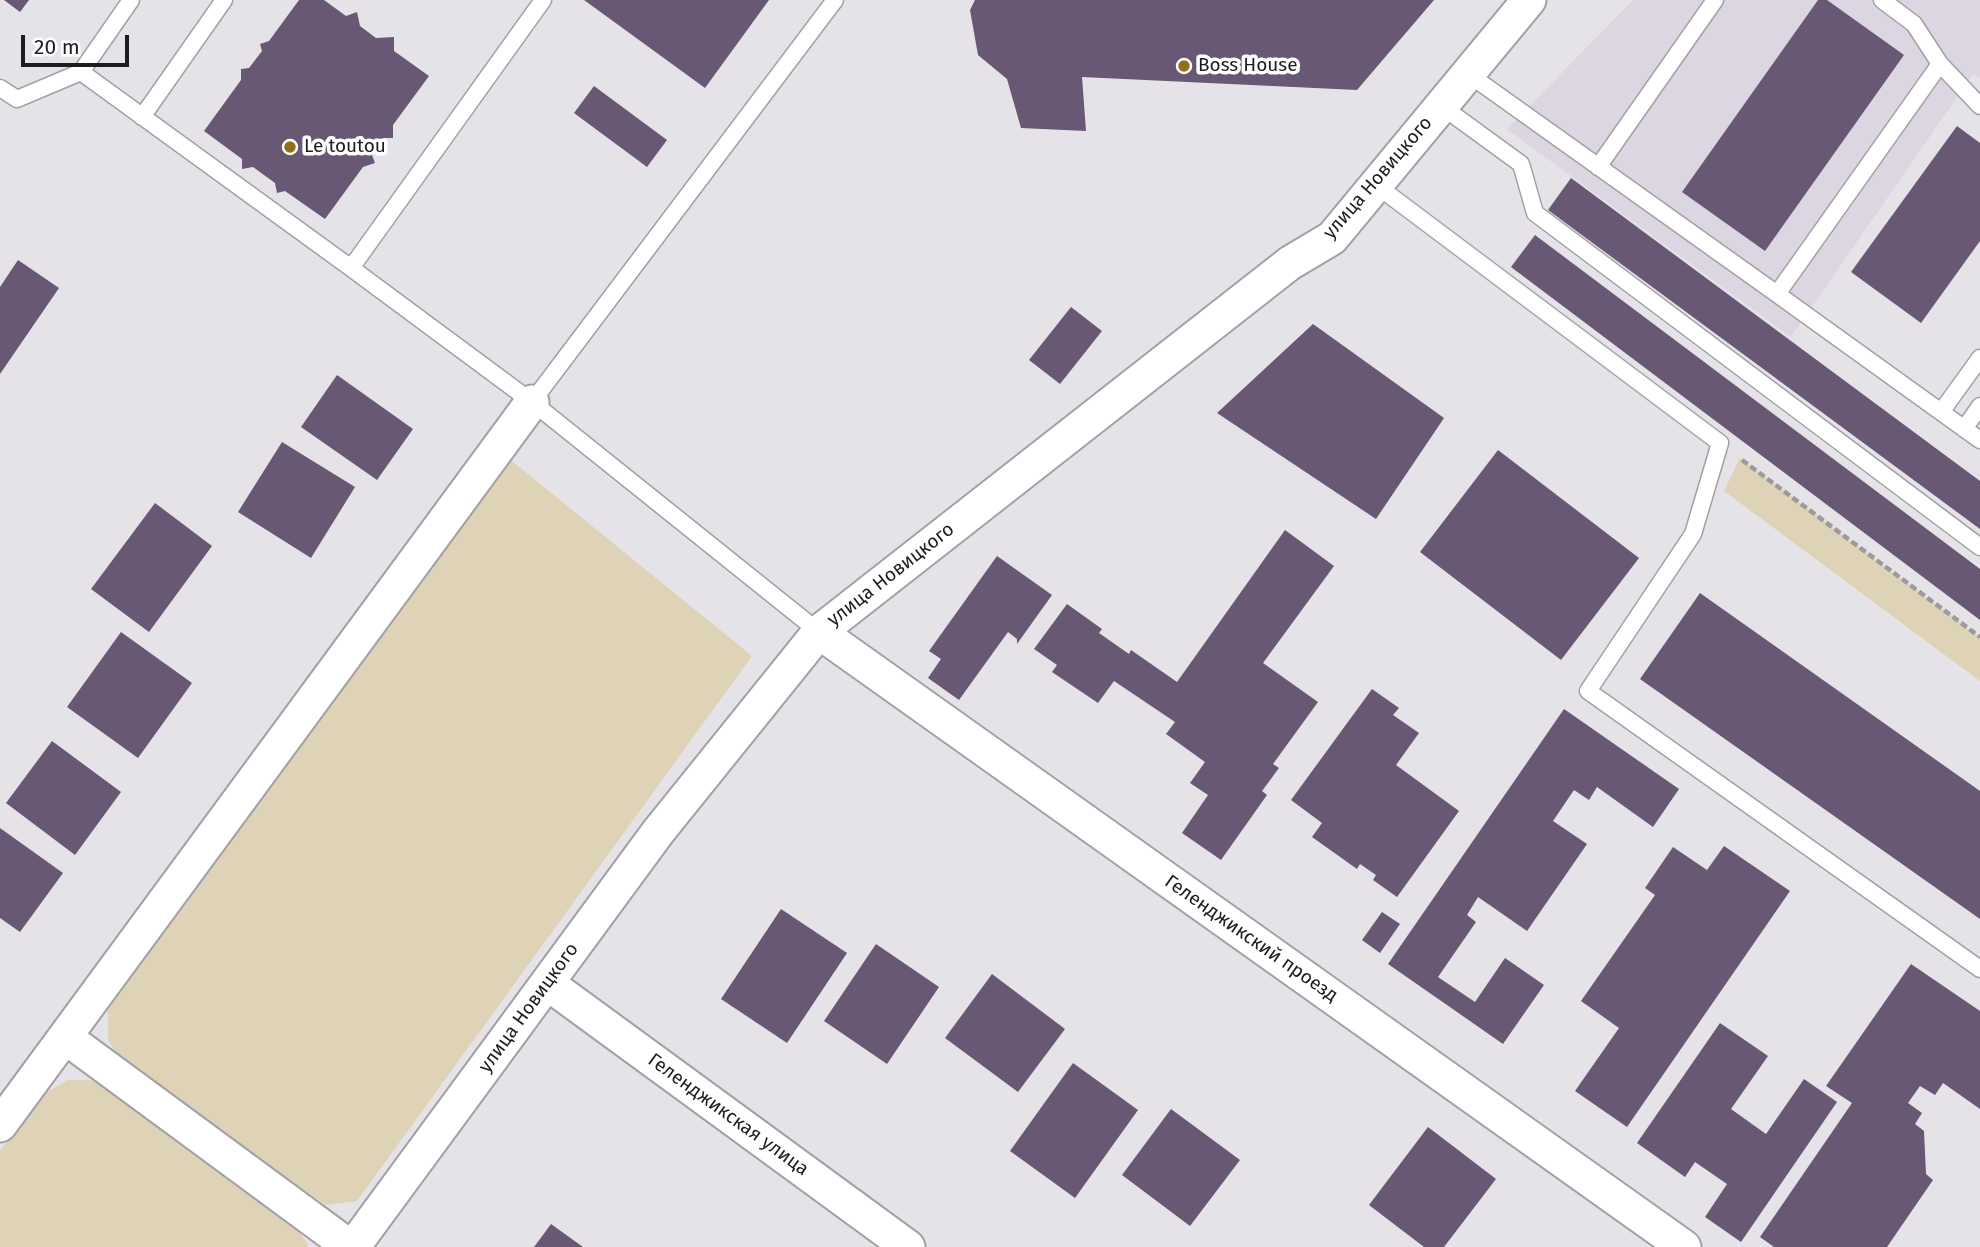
<!DOCTYPE html>
<html>
<head>
<meta charset="utf-8">
<style>
	body { margin:0 }
	#map { position:relative; width:1980px; height:1247px; overflow:hidden; background:#e5e2e8; font-family:"Fira Sans",sans-serif }
	canvas { display:block }
	.scale { position:absolute; left:21px; top:35px; width:108px; height:32px; box-sizing:border-box; border:4px solid #1d1c1e; border-top:0; padding-left:9px; font-size:21px; line-height:24px; white-space:nowrap; color:#1d1c1e; -webkit-text-stroke:5px #fff; paint-order:stroke }
</style>
</head>
<body>
<div id="map">
<canvas width="1980" height="1247"></canvas>
<div class="scale">20 m</div>
</div>
<script>
const ctx = document.querySelector('canvas').getContext('2d');
ctx.lineJoin = 'round';
function paint(path, color) { ctx.fillStyle = color; ctx.fill(path, 'evenodd'); }
function trace(path, color, width, dash) { ctx.strokeStyle = color; ctx.lineWidth = width; ctx.lineCap = dash ? 'butt' : 'round'; ctx.setLineDash(dash || []); ctx.stroke(path); }
function drawText(font, color, halo, rows, align = 'center') {
  ctx.font = font + ' "Fira Sans",sans-serif'; ctx.lineWidth = 7; ctx.setLineDash([]); ctx.textBaseline = 'middle'; ctx.strokeStyle = halo; ctx.fillStyle = color; for (const [text, x, y, turn = 0] of rows) {
    ctx.save(); ctx.translate(x, y); ctx.rotate((+turn || 0) * Math.PI / 180); ctx.textAlign = isNaN(turn) ? turn : align; if (halo) ctx.strokeText(text, 0, 0); ctx.fillText(text, 0, 0); ctx.restore();
  }
}
paint(new Path2D(`
	M1633,0h347v78l-7,-4 -182,263 -284,-208z`), '#dcd5e2');
paint(new Path2D(`
	M507,457l245,199 -395,545 -31,4 -198,-135 -20,-30v-31z
	M1740,458l240,179v44l-256,-190z
	M68,1080h22l25,9 181,137 13,21h-309v-96l40,-55z`), '#dfd3b7');
paint(new Path2D(`
	M4,0h25l-9,12z
	M299,0h25l22,16 11,-4 3,14 16,12 18,-1v14l35,25 -36,49v13h-9l-12,17 3,8 -12,4 -38,52 -40,-28 -8,2 -2,-10 -22,-16 -11,2v-10l-38,-28 37,-51v-11l8,-1 13,-17 -2,-7 9,-3z
	M584,0h185l-64,88z
	M975,0h459l-77,90 -275,-13 4,54 -65,-3 -14,-49 -29,-24 -8,-45z
	M1818,0h9l77,55 -139,196 -83,-59z
	M594,86l73,54 -20,27 -73,-54z
	M1957,126l23,17v98l-59,82 -70,-51z
	M1571,178l409,303v48l-432,-319z
	M1535,235l445,334v51l-469,-353z
	M18,260l41,28 -59,86v-87z
	M1071,307l31,24 -42,53 -31,-24z
	M1313,324l131,94 -68,101 -159,-106z
	M337,375l76,54 -36,51 -76,-53z
	M282,442l73,45 -44,71 -73,-46z
	M1498,450l141,108 -78,102 -141,-108z
	M155,503l57,43 -63,86 -58,-43z
	M1285,530l49,36 -71,97 55,39 -45,62 6,4 -17,23 5,4 -46,65 -39,-27 26,-38 -18,-12 15,-21 -39,-28 9,-12 -61,-41 -16,22 -46,-31 5,-7 -23,-16 33,-45 35,25 -3,4 30,21 2,-4 46,32z
	M997,556l55,39 -35,49v-5l-9,-7 -49,68 -31,-22 13,-19 -12,-8z
	M1700,593l280,198v128l-340,-240z
	M121,632l71,51 -54,75 -71,-51z
	M1372,689l27,19 -6,7 26,18 -23,32 63,46 -62,86 -24,-17 3,-5 -16,-11 -3,5 -45,-32 10,-14 -31,-23z
	M1564,709l115,80 -26,38 -56,-40 -8,13 -15,-10 -21,31 34,23 -60,87 -49,-34 -11,18 9,7 -38,55 37,25 30,-44 39,27 -41,59 -115,-80z
	M52,741l69,51 -46,63 -69,-52z
	M0,828l63,45 -43,59 -20,-14z
	M1724,846l66,45 -163,236 -52,-36 44,-63 -38,-27 74,-106 -10,-7 28,-41 34,23z
	M781,909l66,44 -60,90 -66,-44z
	M1382,912l18,12 -20,29 -18,-13z
	M876,944l63,43 -52,77 -63,-43z
	M1911,964l69,47v98l-37,-26 -8,12 -15,-9 -12,17 14,10 -7,11 9,7 2,43 7,6 -46,67h-113l-14,-10 92,-134 -26,-17z
	M992,974l73,55 -47,63 -73,-54z
	M1720,1023l48,33 -37,53 35,25 38,-55 33,23 -96,140 -36,-25 22,-33 -32,-22 -10,15 -48,-34z
	M1073,1063l65,47 -63,88 -65,-47z
	M1171,1109l69,51 -50,66 -68,-51z
	M1428,1127l68,52 -52,68h-20l-55,-42z
	M551,1224l32,23h-49z`), '#685874');
const lane = new Path2D(`
	M1940,64l40,42
	M81,72l50,-72
	M1467,73l310,221 163,-230 -26,-40 -32,-24
	M0,88l17,11 64,-27 270,196 192,-268
	M1440,105l81,59 14,49 445,334
	M142,117l82,-117
	M1598,167l117,-167
	M1376,185l344,258 -27,91 -105,157 392,278
	M343,262l189,140
	M1777,294l164,118
	M1980,358l-39,54 39,28
	M1964,429l16,-23
	M819,632l-287,-230 303,-402`);
const street = new Path2D(`
	M819,632l865,615
	M547,983l361,264
	M65,1037l285,210
	M0,1125l532,-723
	M353,1247l305,-415 161,-200 471,-369 42,-25 197,-238`);
trace(lane, '#a2a0a5', 19);
trace(street, '#a2a0a5', 37);
trace(new Path2D(`
	M1742,460l238,177`), '#9d9a9f', 4.5, [7, 3.5]);
trace(lane, '#fff', 16);
trace(street, '#fff', 33);
for (const [x, y, r, color] of [
	[1184,66,7,"#917117"],
	[290,147,7,"#917117"]
]) { const dot = new Path2D(); dot.arc(x, y, r, 0, 2 * Math.PI); ctx.fillStyle = color; ctx.fill(dot); trace(dot, '#fff', 2.5); }
drawText('19px', '#1d1c1e', '#fff', [
	["Boss House",1198,66],
	["Le toutou",304,147]
], 'left');
drawText('19px', '#1d1c1e', '#fff', [
	["улица Новицкого",1378,178,-49],
	["улица Новицкого",891,575,-38],
	["Геленджикский проезд",1251,939,35],
	["улица Новицкого",529,1008,-54],
	["Геленджикская улица",728,1115,36]
]);
</script>
</body>
</html>
